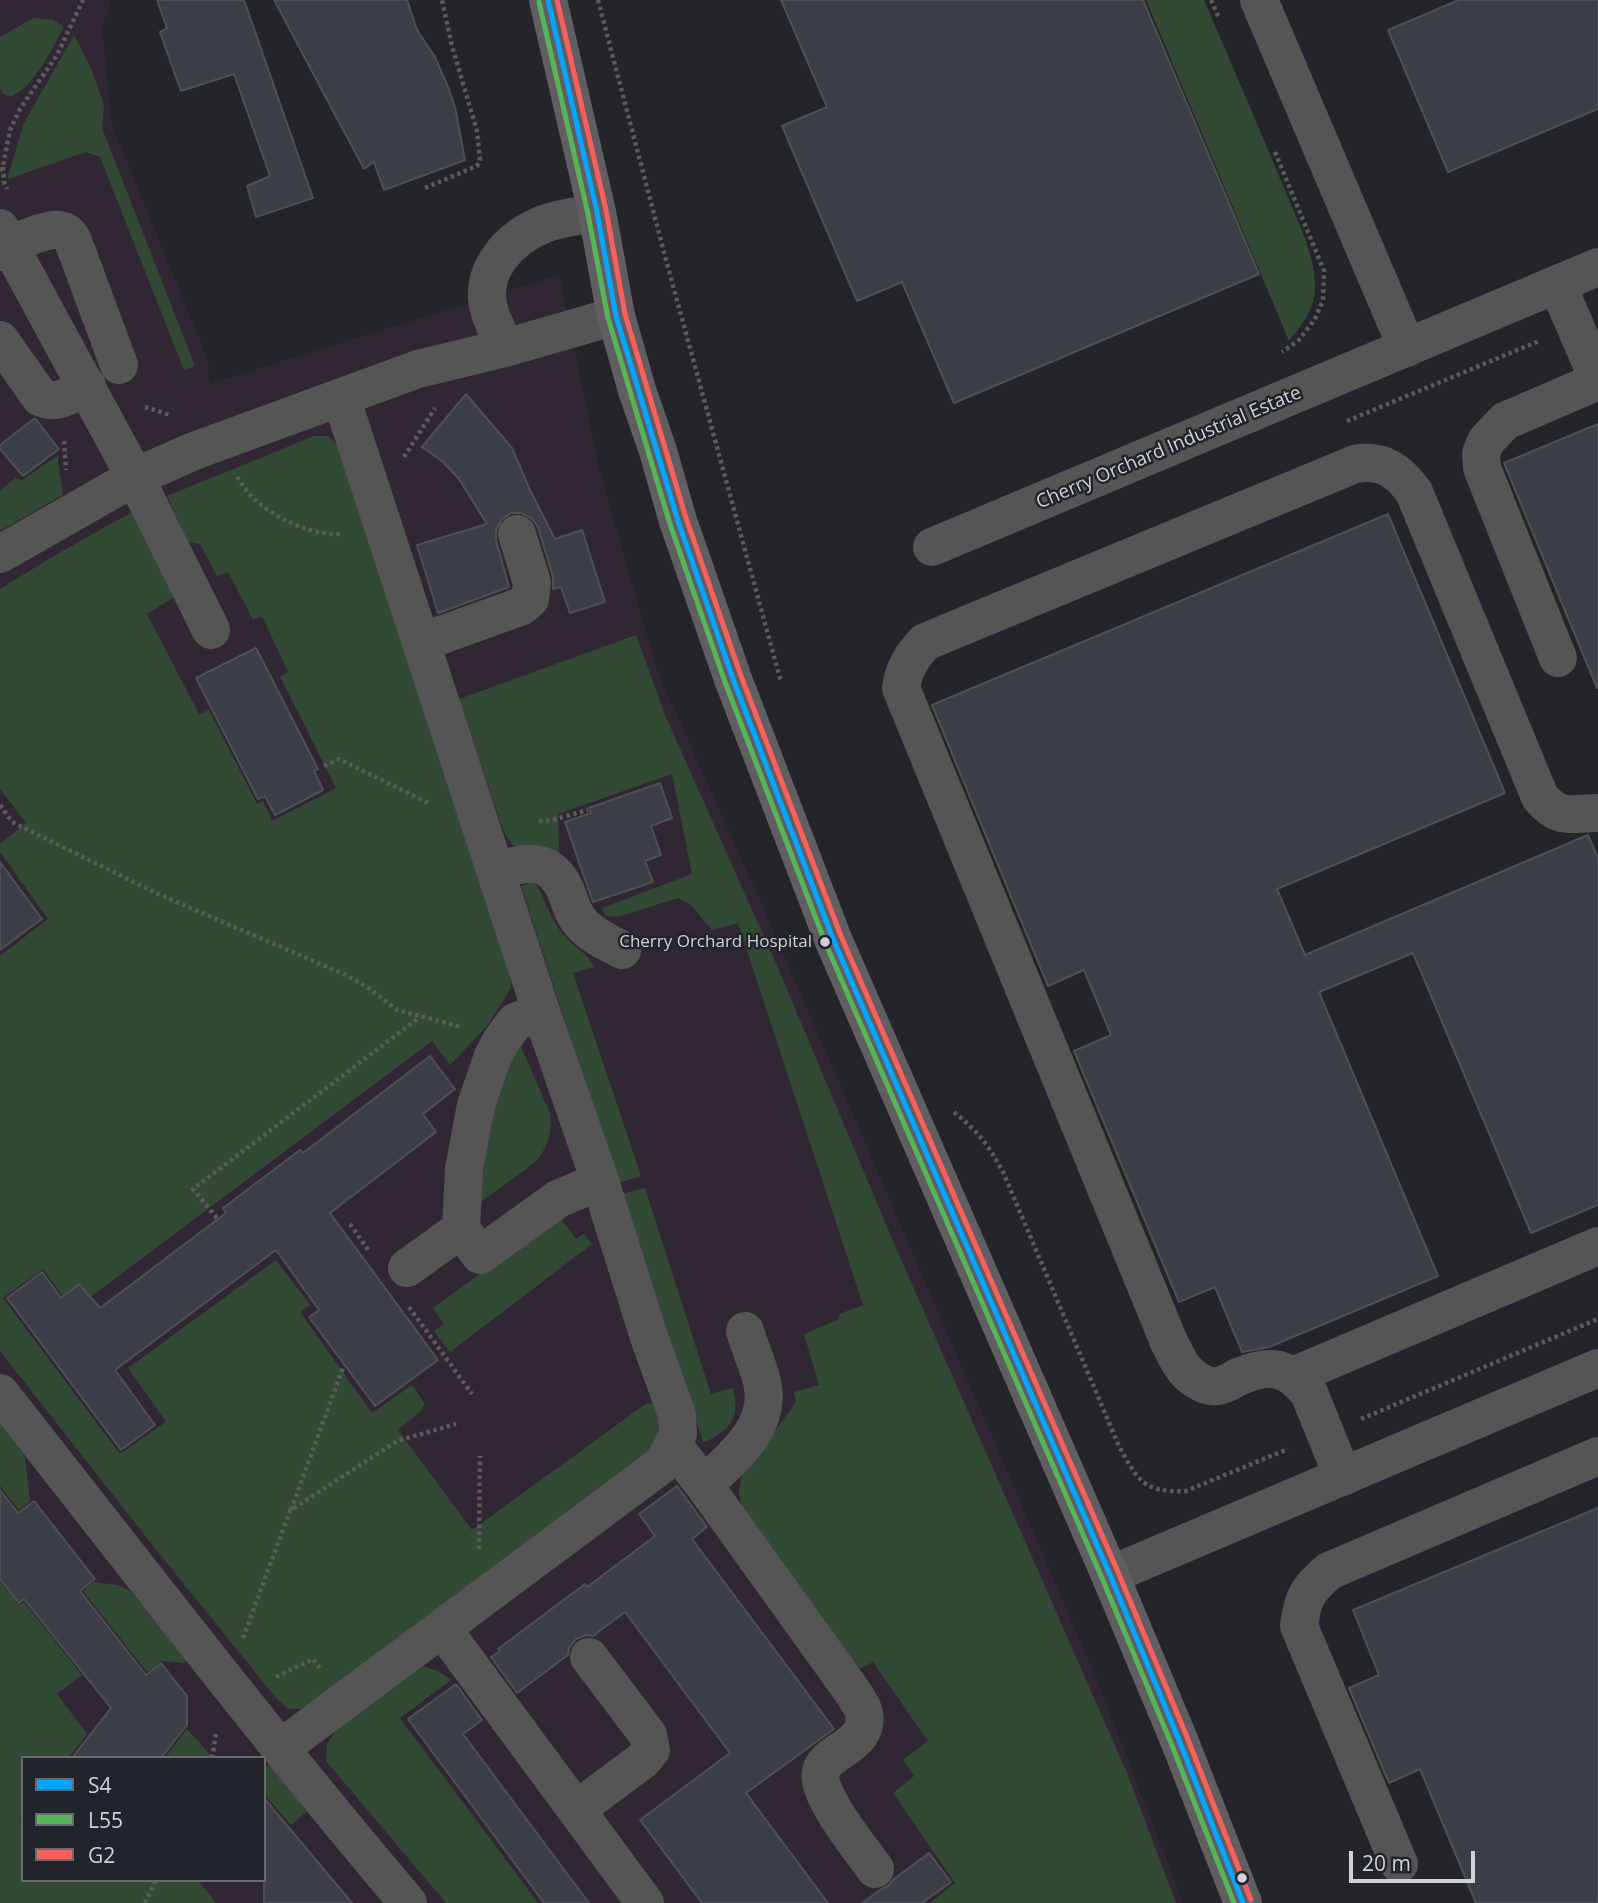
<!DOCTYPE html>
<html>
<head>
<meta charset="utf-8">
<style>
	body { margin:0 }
	#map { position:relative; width:1598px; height:1903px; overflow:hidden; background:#24252a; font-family:"Open Sans",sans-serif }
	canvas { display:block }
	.legend { position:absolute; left:21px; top:1756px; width:245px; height:126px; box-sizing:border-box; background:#22242c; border:2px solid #686a70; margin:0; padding:9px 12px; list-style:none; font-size:21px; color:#d1d2d7 }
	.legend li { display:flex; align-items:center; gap:14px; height:35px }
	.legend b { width:35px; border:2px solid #686a70 }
	.scale { position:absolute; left:1349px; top:1851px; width:126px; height:32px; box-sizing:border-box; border:4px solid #d1d2d7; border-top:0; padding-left:9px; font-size:21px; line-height:24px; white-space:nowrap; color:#d1d2d7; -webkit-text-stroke:5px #22242c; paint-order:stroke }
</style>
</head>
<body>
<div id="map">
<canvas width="1598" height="1903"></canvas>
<ul class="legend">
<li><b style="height:9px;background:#00a6ff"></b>S4</li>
<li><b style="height:9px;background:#56b559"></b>L55</li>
<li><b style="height:9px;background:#fb5f5c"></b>G2</li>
</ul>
<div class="scale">20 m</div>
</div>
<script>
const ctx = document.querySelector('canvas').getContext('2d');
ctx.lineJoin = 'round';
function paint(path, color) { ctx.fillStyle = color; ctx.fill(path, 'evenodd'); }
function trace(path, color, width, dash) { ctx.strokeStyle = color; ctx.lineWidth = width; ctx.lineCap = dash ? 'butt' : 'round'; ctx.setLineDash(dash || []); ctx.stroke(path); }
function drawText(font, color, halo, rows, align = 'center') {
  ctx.font = font + ' "Open Sans",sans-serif'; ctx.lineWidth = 5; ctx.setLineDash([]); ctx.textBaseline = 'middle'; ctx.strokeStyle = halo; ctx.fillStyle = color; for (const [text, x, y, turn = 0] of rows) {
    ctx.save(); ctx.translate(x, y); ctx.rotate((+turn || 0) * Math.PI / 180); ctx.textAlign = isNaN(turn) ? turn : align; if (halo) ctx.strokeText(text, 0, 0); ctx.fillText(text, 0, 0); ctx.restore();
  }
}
paint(new Path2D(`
	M0,0h111l-9,29 10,96 96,235 1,24 350,-109 41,197 58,201 113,252 327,757 85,221h-1183zM23,1758h241v122h-241z`), '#312734');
paint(new Path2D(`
	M1146,0h58c27,63 54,125 80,188 12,30 30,62 31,96 1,23 -12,40 -26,57z
	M33,18l20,2 11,7c-12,21 -29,59 -52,69l-7,-1 -5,-6v-52z
	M74,35l18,36 12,34 -2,23 93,238 -11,4 -84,-213 -14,-5 -78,27v-3l16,-53z
	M314,436h13l7,5 13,20 162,492 2,35 -24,38 -37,39 -18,-24 -359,269 -30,-41 -40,29 117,156 46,-32 -38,-54 148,-108 34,45 -10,7 72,101 40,-28 13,19 -5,8 -22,18 74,100 175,-127 11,3c2,19 2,27 -8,44l-347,259h-15l-12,-11 -126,-156 -150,-191v-395l48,-37 -48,-67v-8l26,-21 -26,-34v-200l52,-32 80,-45 44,84 -29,18 52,100 10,-4 48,94 6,-3 9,20 64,-33 -56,-111 8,-5 -26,-56 -9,4 -25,-48 -11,4 -17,-32 -12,-2 -21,-46z
	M60,454l-2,8 5,33 -63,36v-41l16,-12 6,2z
	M636,635l29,80 113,253 115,273 234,532 49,130h-246l25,-20 -62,-90 21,-17 -11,-16 25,-19 -55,-79 -19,10 -111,-158 -4,-21 2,-16 55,-75 -2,-10 25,-7 -15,-51 35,-15v-5l24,-9 -125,-382 -26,7 -20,-24 -14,-8 -60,19 -12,-1 -4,-8 90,-34 -20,-100 -114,40 1,40 -45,-8 -8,-10 -5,-12 -42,-125z
	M531,883l4,1c8,8 8,16 13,25 4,9 9,18 15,25 10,13 23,17 31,33l-21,6 68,203 -23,7 -97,-297z
	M519,1042l31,71c3,19 -3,38 -17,51l-54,39 15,-114z
	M645,1188l66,206 22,-6c4,21 5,33 -14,46 -6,4 -10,7 -16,8l-81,-248z
	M559,1216l17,23 8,-5 8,10 -142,108 -16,-21 10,-7 -11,-16z
	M0,1423l25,34 5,44 -11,9 -19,-24z
	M0,1581l19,24 5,-3 58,73 -25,19 30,40 -19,24h-45v59l-3,3 3,2v58h175l18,23h-216z
	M94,1582l24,3 13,7 56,68 -3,3 -23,-2 -14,11 -64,-81z
	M423,1666l15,5 13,9 -51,38 138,185h-92l-120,-142 1,-17 10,-15z
	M187,1729l26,29h-48z
	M264,1765l10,1 36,43 -19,16 -27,-31z`), '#324934');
const building = new Path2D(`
	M157,0h87l69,198 -57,19 -9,-31 23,-10 -36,-102 -53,17 -21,-59 7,-4z
	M274,0h133l10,30 18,27 13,30 7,20 10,53 -81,30 -10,-28 -10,7z
	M781,0h362l116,274 -305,129 -52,-121 -45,19 -75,-175 45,-19z
	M1459,0h139v109l-150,63 -60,-142z
	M466,394l46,54 18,42 25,49 27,-9 23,72 -35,11 -9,-26 -8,2v-12l-15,-50 -7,-9 -10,-5h-10l-9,6 -6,11v10l13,47 -71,26 -21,-68 70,-21 -28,-45 -16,-17 -21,-15z
	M35,418l24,31 -36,27 -23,-27v-4z
	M1598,424v264h-1l-93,-225z
	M1388,514l117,279 -228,96 28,66 283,-120 10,23v347l-67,28 -118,-280 -94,39 119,284 -169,71 -27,5 -27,-65 -36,15 -105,-251 37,-16 -27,-65 -36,16 -116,-281z
	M256,648l62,121 -4,2 9,19 -48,25 -10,-19 -7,3 -62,-121z
	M660,783l12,35 -21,8 10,29 -16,6 8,21 -60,20 -28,-80 26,-9 -2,-5z
	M0,862l42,57 -42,31z
	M430,1056l25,33 -32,25 13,18 -106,81 108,147 -63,46 -66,-89 10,-7 -43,-60 -161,120 40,55 -34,25 -114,-152 35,-26 19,26 18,-14 21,24 126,-95 -3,-5 77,-58 3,3z
	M677,1486l30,41 -15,12 142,190 -88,64 82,110h-126l-62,-83 90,-67 -105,-141 -32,24 -7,-1 -10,4 -7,9 -1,7 -51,38 -26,-36 9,-6 -2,-2 87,-65 2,3 68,-51 -16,-22z
	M0,1490l18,23 16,-12 61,78 -15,12 66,84 15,-12 26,33v29l-26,33h-89l39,-50 -87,-109 -5,4 -19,-24z
	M1598,1508v395h-122l-56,-134 -31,14 -40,-95 30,-13 -26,-65z
	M456,1684l26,36 -19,14 126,169h-45l-136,-184z
	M264,1798l88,105h-88z
	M929,1853l22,29 -29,21h-60l18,-13 8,-4 6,-7z`);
paint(building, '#3d3f48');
trace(building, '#4e5054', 2);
trace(new Path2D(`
	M598,0l68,260 115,422
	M1211,0l8,18
	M1275,152l49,119 -1,29 -8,19 -16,21 -17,12
	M3,167l1,15 3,7
	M0,171l3,-5 7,-36 10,-21 37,-54 26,-55
	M425,188l52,-22 3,-6 -3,-29 -25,-85 -10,-46
	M145,407l25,8
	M1347,421l192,-80
	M64,441l2,29
	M404,457l31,-49
	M237,477c6,8 11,17 18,23 22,19 57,36 87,34
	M324,766l15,-7 91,45
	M0,805l12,17 146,72 188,81 24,14 27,21 65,17
	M539,821l13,-1 36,-10
	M954,1112c25,21 33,31 49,60l115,272c19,35 24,49 68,47l102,-42
	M217,1218l-24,-29 227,-172
	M350,1224l19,27
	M409,1307l63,87
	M1361,1419l237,-100
	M291,1510l53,-145
	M479,1549l1,-93
	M243,1638l47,-127 107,-70 59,-17
	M276,1677l37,-18 8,11
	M212,1758l4,-24
	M145,1903l11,-23`), '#5a5b5b', 4.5, [3.5, 3.5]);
trace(new Path2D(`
	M1259,0l148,348
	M0,228l135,249 76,153
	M0,252c10,-8 48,-25 60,-22 7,1 10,5 13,11l46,124
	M1557,284l41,95
	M0,340l40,57c16,9 32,-3 47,-11
	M505,348c-5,-12 -11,-23 -15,-35 -13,-41 19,-75 54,-89 16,-6 35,-8 53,-12
	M932,547l666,-280
	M0,554l135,-77 59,-26 224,-82 87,-21 111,-32
	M422,642l100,-36 8,-7 2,-16 -15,-49
	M1558,658l-76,-190 -1,-14 5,-13 19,-20 93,-40
	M495,870c30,-7 54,-15 70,19 5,12 7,24 16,34 10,12 28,20 41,27
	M541,1011l-26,11 -14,19 -8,15 -17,49 -12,64 -3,60 19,26 78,-56 42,-18
	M407,1268l54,-39
	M1293,1376l305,-130
	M0,1393c135,171 267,344 408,510
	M673,1445l31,40 150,209c3,6 9,13 10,19 6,33 -37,37 -43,58 -7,22 41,79 54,98
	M1343,1477l-34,-84c-22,-27 -39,-30 -71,-16 -6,3 -13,8 -20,9 -13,2 -29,-9 -36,-20 -5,-7 -9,-17 -13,-24l-268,-654c3,-20 11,-32 24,-46l430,-178c27,-5 44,7 59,28l126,305c20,24 31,16 58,16
	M704,1485c28,-27 69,-58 58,-103 -4,-17 -12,-34 -17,-51
	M1110,1575l488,-207
	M442,1628l203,275
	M281,1748l383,-285 14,-29 -1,-19 -28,-78 -49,-156 -59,-170 -200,-614
	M577,1809l66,-49 8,-10 -3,-15 -59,-78
	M1399,1864l-100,-238c4,-29 8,-36 30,-55l269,-115`), '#565555', 38);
trace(new Path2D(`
	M548,0l49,212 19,104 21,74 21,61 20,70 55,158 100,260 277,636 69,165 64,163`), '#605e60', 38);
trace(new Path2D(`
	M548,0l49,212 19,104 62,205 55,158 100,260 277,636 69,165 64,163`), '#00a6ff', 5);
trace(new Path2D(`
	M539,2l49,212 20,104 62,206 55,158 100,260 277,636 69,165 63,160`), '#56b559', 5);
trace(new Path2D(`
	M557,0l49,210 19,104 61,204 55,158 100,260 277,636 69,165 64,163`), '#fb5f5c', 5);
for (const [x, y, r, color] of [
	[825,942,6,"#d1d2d7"],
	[1242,1878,6,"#d1d2d7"]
]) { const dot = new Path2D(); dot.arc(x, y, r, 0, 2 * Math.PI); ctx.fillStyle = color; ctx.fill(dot); trace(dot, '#22242c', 2.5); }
drawText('17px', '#d1d2d7', '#22242c', [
	["Cherry Orchard Hospital",812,942]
], 'right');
drawText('19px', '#d1d2d7', '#22242c', [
	["Cherry Orchard Industrial Estate",1169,448,-23]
]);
</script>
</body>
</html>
